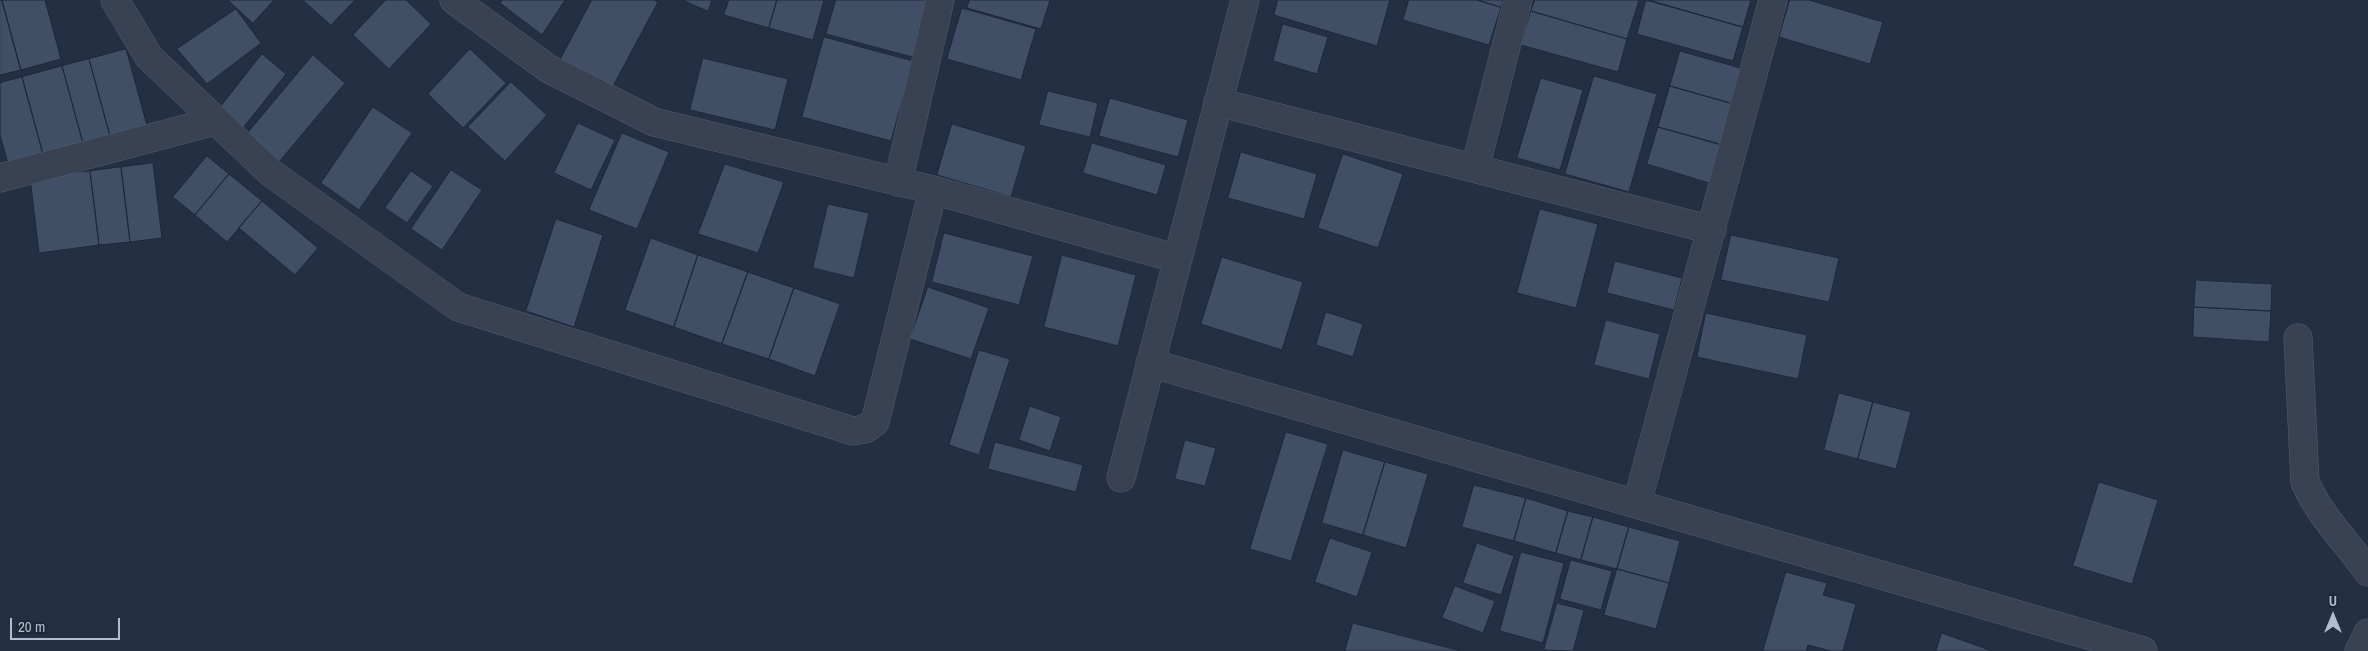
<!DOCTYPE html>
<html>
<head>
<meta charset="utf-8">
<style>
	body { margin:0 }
	#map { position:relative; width:2368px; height:651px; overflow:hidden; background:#232f43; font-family:"Archivo Narrow",sans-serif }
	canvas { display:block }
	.north { position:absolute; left:2308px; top:591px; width:50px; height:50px; -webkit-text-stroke:4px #1c2738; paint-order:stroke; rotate:0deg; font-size:14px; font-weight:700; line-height:20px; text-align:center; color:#b4bdcd }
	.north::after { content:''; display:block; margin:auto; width:18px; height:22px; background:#b4bdcd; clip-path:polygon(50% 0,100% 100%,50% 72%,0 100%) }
	.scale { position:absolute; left:10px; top:618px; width:110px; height:22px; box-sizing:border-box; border:2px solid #b4bdcd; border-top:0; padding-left:6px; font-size:15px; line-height:18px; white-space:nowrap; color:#b4bdcd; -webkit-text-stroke:4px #1c2738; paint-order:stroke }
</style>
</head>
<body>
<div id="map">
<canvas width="2368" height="651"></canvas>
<div class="north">U</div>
<div class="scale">20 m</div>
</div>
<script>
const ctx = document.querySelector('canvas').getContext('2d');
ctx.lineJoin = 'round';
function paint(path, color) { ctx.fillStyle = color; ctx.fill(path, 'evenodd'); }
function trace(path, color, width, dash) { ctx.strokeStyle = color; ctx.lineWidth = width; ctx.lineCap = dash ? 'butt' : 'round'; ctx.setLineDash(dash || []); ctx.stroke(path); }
const building = new Path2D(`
	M0,0h2l19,70 -21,5z
	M2,0h43l16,59 -40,11z
	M228,0h46l-21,23z
	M303,0h52l-24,25z
	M386,0h20l25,24 -42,45 -36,-34z
	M503,0h62l-23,35 -42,-32z
	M592,0h62l4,2 -46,86 -52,-28z
	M682,0h30l-4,11z
	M729,0h48l-8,28 -45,-13z
	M777,0h47l-11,40 -44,-12z
	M836,0h96l-16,58 -90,-24z
	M970,0h80l-9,29 -74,-21z
	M1278,0h112l-13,46 -103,-31z
	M1409,0h68l24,7 -12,38 -86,-25z
	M1477,0h26l-2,7z
	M1535,0h104l-12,39 -96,-28z
	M1646,0l97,27 -10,34 -96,-27z
	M1649,0h102l-8,27z
	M1790,0h19l74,22 -13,42 -91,-27z
	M962,8l74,21 -15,51 -74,-21z
	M236,9l25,34 -54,41 -30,-35z
	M1531,11l96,28 -9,33 -97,-27z
	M1283,24l45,13 -11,37 -44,-13z
	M824,37l89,24 -22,80 -89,-24z
	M126,49l22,80 -37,11 -22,-81z
	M470,49l36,34 -43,45 -35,-34z
	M1680,51l64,18 -10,35 -64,-18z
	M262,54l24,20 -44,55 -24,-19z
	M313,55l32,28 -66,79 -33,-27z
	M703,58l85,21 -13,51 -85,-20z
	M89,59l22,81 -27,7 -22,-81z
	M62,66l22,81 -40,11 -22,-81z
	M1594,76l63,18 -28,98 -64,-18z
	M22,77l22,81 -35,9 -9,-32v-52z
	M1541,78l42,12 -23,80 -43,-12z
	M511,82l36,33 -42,46 -37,-34z
	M1670,86l63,18 -12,41 -63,-18z
	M1048,91l50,12 -8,34 -51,-12z
	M1110,98l78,22 -10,37 -79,-21z
	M373,107l39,26 -53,77 -38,-27z
	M578,123l37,17 -24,50 -37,-17z
	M952,124l74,22 -15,51 -74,-22z
	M1658,127l62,17 -11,39 -62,-19z
	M622,133l47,19 -32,77 -48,-19z
	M1092,143l74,22 -9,30 -74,-22z
	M1241,152l76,22 -13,45 -76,-21z
	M1343,154l60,20 -25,74 -60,-20z
	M207,156l22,18 -34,41 -22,-18z
	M153,163l9,75 -32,4 -9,-75z
	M725,164l59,18 -26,71 -60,-19z
	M121,167l9,75 -31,3 -9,-74z
	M451,170l31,20 -40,60 -31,-21z
	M90,171l9,74 -60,8 -9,-75z
	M411,171l22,15 -26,37 -22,-15z
	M229,174l33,27 -35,41 -32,-27z
	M262,201l56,47 -23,27 -56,-47z
	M828,204l41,9 -15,65 -41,-10z
	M1540,209l58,15 -22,84 -59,-15z
	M556,219l47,16 -29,92 -48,-16z
	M944,233l89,23 -14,49 -87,-23z
	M1731,235l108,23 -10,44 -108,-22z
	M651,238l47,17 -24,72 -49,-17z
	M698,255l50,17 -26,72 -48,-17z
	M1062,255l74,20 -18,71 -74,-19z
	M1222,257l81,25 -21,68 -81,-26z
	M1615,261l67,17 -8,32 -67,-17z
	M748,272l46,16 -25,71 -47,-15z
	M2196,280l76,4 -1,27 -77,-4z
	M928,287l61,21 -18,51 -61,-20z
	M794,288l46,16 -25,72 -46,-17z
	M2194,307l77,4 -2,31 -76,-5z
	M1326,312l37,12 -10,33 -37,-12z
	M1706,313l101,22 -9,44 -101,-22z
	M1606,320l54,14 -11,45 -55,-14z
	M979,350l31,9 -31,96 -30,-10z
	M1839,393l34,9 -15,57 -34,-9z
	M1873,402l38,10 -15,57 -38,-10z
	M1030,406l31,11 -11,34 -31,-11z
	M1286,432l42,12 -37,117 -41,-12z
	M1185,440l31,8 -11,38 -30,-7z
	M995,442l88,23 -7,27 -88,-23z
	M1343,450l42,12 -22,73 -41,-12z
	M1385,462l43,12 -22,74 -43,-13z
	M2099,482l59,18 -26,84 -59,-18z
	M1474,485l52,13 -12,43 -52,-14z
	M1526,498l42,13 -12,42 -42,-12z
	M1568,511l25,6 -12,43 -25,-7z
	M1593,517l36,10 -12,42 -36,-9z
	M1629,527l51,14 -11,42 -52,-14z
	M1330,538l42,14 -15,45 -42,-15z
	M1477,543l37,13 -13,39 -38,-12z
	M1521,552l43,11 -21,80 -43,-12z
	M1571,560l41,11 -11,39 -41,-11z
	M1617,569l52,14 -13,46 -52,-14z
	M1786,572l41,11 -4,12 33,9 -13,47h-12l-23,-6 -2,6h-43z
	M1455,586l40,15 -12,32 -41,-15z
	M1557,603l27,7 -11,41 -29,-1z
	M1353,623l108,28h-116z
	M1942,633l50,18h-56z`);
paint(building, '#414f66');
trace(building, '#1e293a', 1);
const minor = new Path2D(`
	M115,0l34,57 122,116 187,134 395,124 12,-2 10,-7 58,-232
	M454,0l95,69 105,53 279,68 245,69
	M1218,102l494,128
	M1475,168l43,-168
	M0,178l215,-57
	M898,182l42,-182
	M2298,338l7,144c14,33 42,60 63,90
	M1150,363l993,288
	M1121,478l124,-478
	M1637,503l136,-503
	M2359,651l9,-18`);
trace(minor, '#525d6d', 29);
trace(minor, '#384253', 28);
</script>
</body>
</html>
